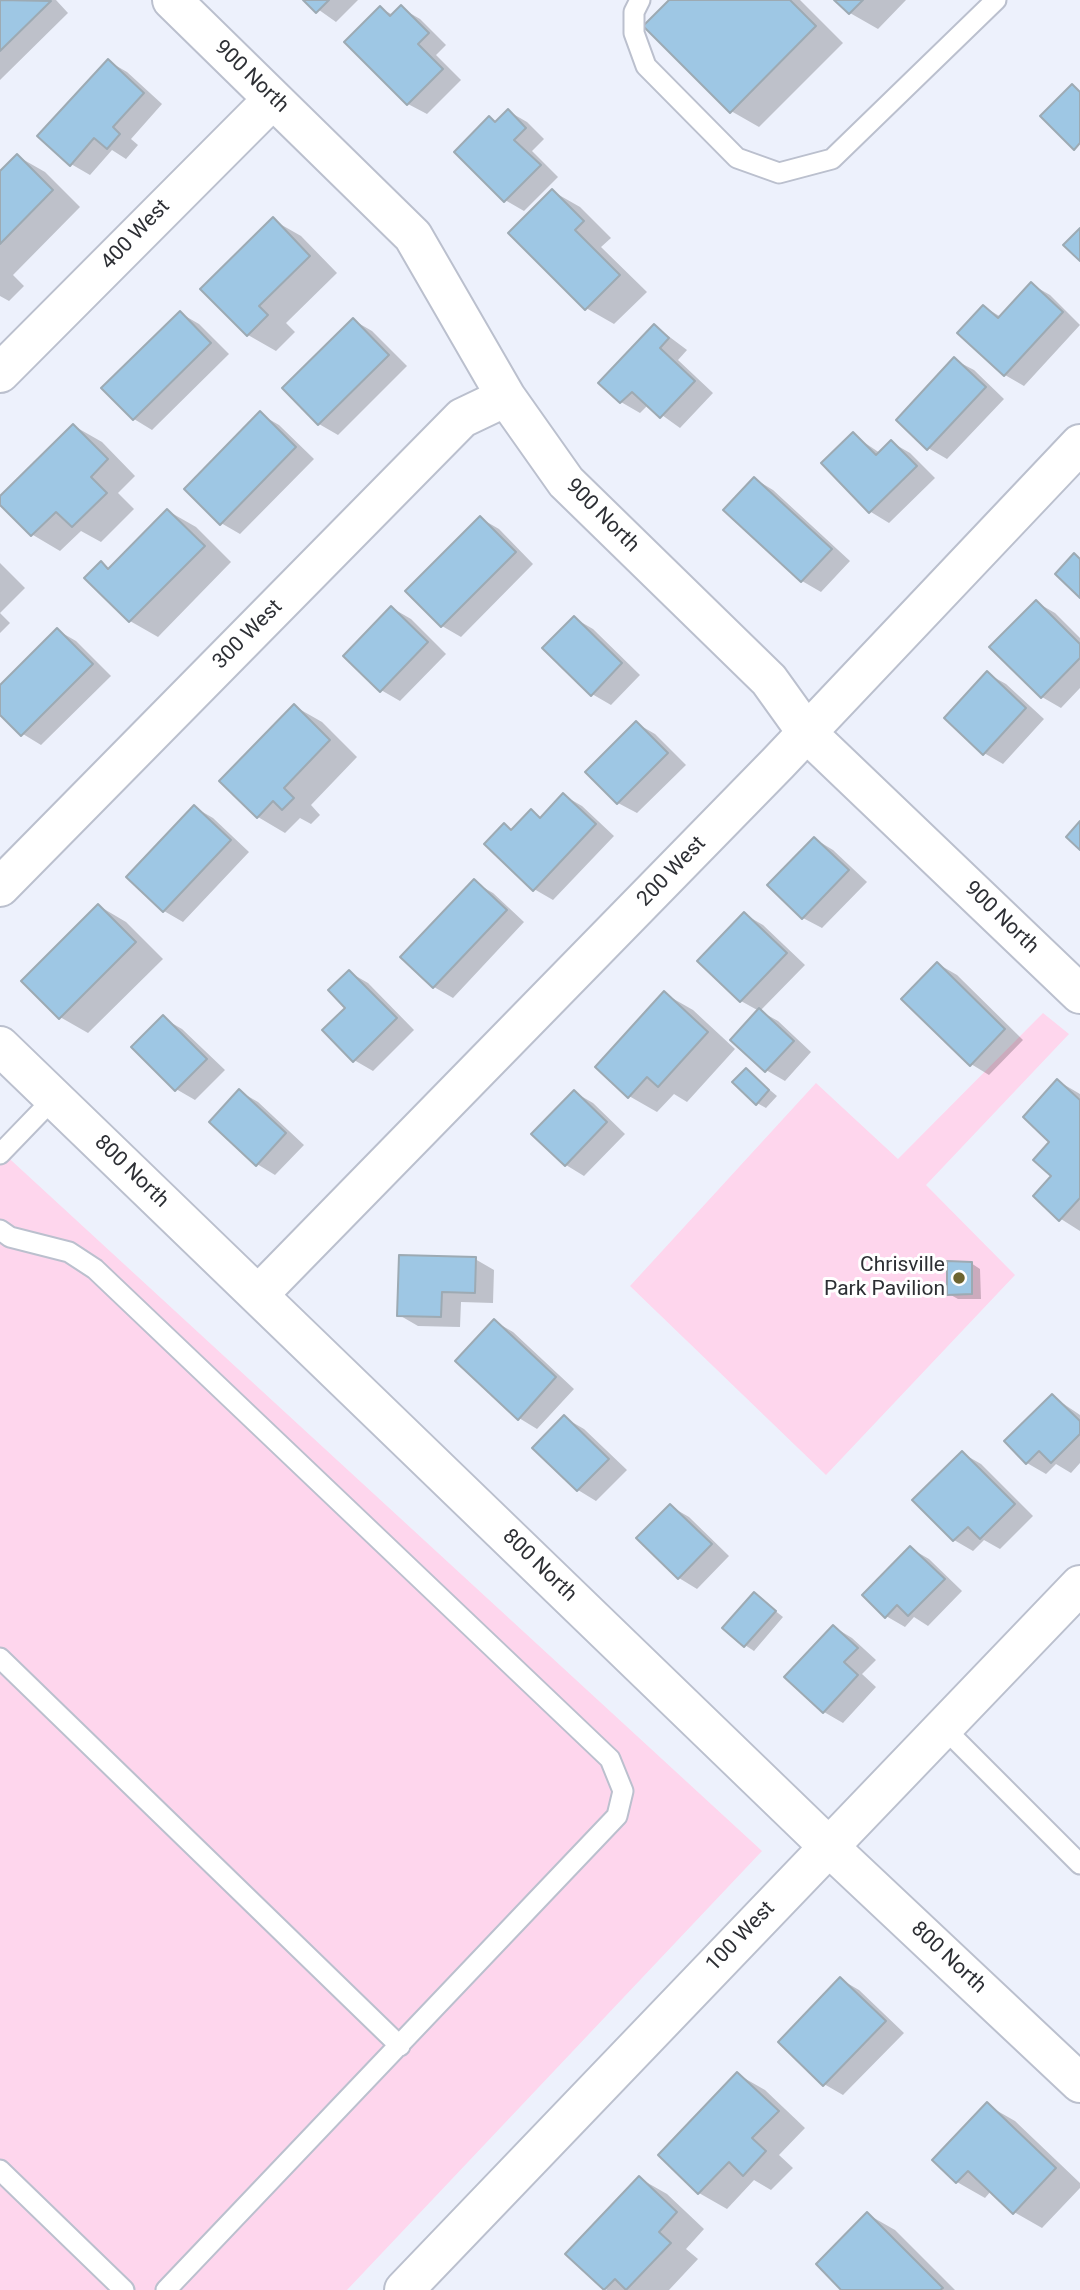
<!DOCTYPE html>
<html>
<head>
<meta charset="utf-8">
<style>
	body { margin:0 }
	canvas { display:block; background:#edf1fc }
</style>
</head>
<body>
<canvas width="1080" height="2290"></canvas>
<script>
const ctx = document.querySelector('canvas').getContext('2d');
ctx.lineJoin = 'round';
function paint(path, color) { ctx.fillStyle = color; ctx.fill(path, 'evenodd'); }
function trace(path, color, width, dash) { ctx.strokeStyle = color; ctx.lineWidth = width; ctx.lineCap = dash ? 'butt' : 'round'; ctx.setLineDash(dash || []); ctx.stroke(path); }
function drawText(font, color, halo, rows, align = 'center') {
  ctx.font = font + ' Roboto,sans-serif'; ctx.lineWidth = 6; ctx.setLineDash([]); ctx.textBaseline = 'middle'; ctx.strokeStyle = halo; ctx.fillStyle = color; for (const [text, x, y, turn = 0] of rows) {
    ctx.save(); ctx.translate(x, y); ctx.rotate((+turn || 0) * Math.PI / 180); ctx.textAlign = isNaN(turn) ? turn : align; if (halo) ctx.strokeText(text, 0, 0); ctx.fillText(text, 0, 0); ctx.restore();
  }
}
paint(new Path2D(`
	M1043,1013l26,21 -143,151 89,90 -189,200 -196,-189 186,-203 82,76z
	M0,1150l762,701 -415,439h-347z`), '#fed6ed');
paint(new Path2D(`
	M0,0h56l12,13 -68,67z
	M305,0h53l-22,22z
	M672,0h128l43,43 -84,84 -28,-16z
	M837,0h69l-28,29 -28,-16z
	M380,8l13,7 8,-7 19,11 26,26 -10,10 25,25 -34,34 -19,-10z
	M108,61l19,11 35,32 -31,35 7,6 -12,14 -14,-9 -22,25 -19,-11z
	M508,111l19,11 17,17 -12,12 26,26 -34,34 -19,-11 -16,-82 8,5z
	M17,156l28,16 35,35 -67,68 11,11 -15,15 -9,-5v-122z
	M552,191l28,16 31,31 -10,9 46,45 -33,32 -28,-16z
	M273,220l28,16 36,37 -51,50 9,9 -19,19 -28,-16z
	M1031,284l19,11 30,30 -56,61 -19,-11 -21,-68 17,10z
	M180,313l19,11 30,30 -77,76 -18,-11z
	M353,320l19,11 35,35 -69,69 -19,-11 -35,-36z
	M655,326l32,24 -9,10 35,33 -33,35 -32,-23 -8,8 -19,-11 -20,-19z
	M955,360l19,10 30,29 -57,60 -19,-11z
	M260,414l19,11 35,34 -74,75 -19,-11z
	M74,426l28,16 33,34 -17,17 16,16 -33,33 -20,-11 -21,20 -27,-16 -33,-33v-4z
	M853,435l27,18 11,-11 19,11 25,25 -46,45 -18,-11 -47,-49z
	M755,479l18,11 77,71 -29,31 -19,-11 -76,-71z
	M168,511l28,16 35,35 -73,75 -28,-16 -43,-43 14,-14 10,5z
	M480,518l19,11 34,35 -72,73 -19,-11z
	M0,563l25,25 -25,25z
	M1036,602l19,11 25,25v50l-19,20 -19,-11z
	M392,608l19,11 35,35 -46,47 -19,-11z
	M0,613l10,10 -10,10z
	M574,618l19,11 47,46 -29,30 -19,-11z
	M57,630l19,11 35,35 -70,69 -18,-11 -23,-22v-25z
	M988,674l18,10 38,35 -41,45 -19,-11z
	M294,706l28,16 35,35 -46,48 9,10 -9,9 -11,-6 -15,15 -27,-16z
	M636,723l19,11 31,31 -49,48 -19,-10z
	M563,795l19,11 32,30 -61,64 -19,-11 -30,-64 10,6 18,-20 10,7z
	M194,807l19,11 36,34 -66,70 -19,-11 -35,-34z
	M815,839l18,11 34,32 -45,46 -19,-10z
	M474,882l19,11 31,29 -71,76 -19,-11 -32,-30z
	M99,906l27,16 37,37 -75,74 -28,-16z
	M744,914l19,11 42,40 -45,46 18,10 33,31 -26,29 -19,-11 -7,-59 -18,-10z
	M938,964l19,11 66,65 -34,35 -18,-11z
	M349,972l19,11 46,47 -41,41 -19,-11 -6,-52z
	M665,994l28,16 42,39 -48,53 -13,-8 -17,18 -28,-16z
	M163,1018l19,11 43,41 -30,30 -19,-11z
	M746,1070l31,26 -11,12 -9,-5z
	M1058,1081l22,13v137l-19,-12 -8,-43 -1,-35z
	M239,1091l19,11 46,43 -29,30 -18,-11z
	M574,1092l19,11 32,31 -41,42 -18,-11z
	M475,1259l19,11 -1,33 -32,-1 -1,25 -42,-1 -19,-11z
	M971,1263l9,6 1,30h-23l-9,-5z
	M494,1321l19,11 61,57 -37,40 -18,-11z
	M1052,1396l28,19v48l-9,10 -15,-9 -10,10 -19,-11 -21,-22z
	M565,1418l19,11 43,41 -31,31 -18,-11z
	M962,1453l19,11 52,52 -33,33 -16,-9 -11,11 -19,-11 -40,-40z
	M670,1506l19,11 40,39 -32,33 -18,-11z
	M910,1548l19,11 33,32 -34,35 -14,-9 -9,10 -19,-11z
	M754,1594l29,23 -29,34 -9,-6z
	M834,1627l18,11 24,22 -14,14 14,13 -33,36 -19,-11z
	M840,1979l19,11 45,43 -61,62 -19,-11z
	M737,2074l28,16 40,38 -26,27 14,13 -22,22 -17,-10 -27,29 -28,-16 -39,-38z
	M987,2105l28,16 65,62v5l-38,40 -28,-16 -23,-21 -6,7 -28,-16z
	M639,2178l28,16 37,35 -18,20 12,10 -29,31h-62l-40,-36z
	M867,2214l28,16 60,60h-111z`), '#0003');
const building = new Path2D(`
	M0,0l51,1 -51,50z
	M303,0h26l-13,13z
	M669,0h121l26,26 -86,87 -87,-87z
	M834,0h29l-14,14z
	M401,5l28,28 -11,11 25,25 -36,36 -63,-63 36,-36 10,10z
	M108,59l36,34 -31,34 7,7 -13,15 -13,-11 -24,28 -33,-30z
	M1072,84l8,8v51l-6,7 -34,-34z
	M508,109l18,19 -12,12 27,25 -37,37 -50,-50 35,-36 6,6z
	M17,154l36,36 -53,54v-73z
	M552,189l32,32 -9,9 45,45 -35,35 -77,-77z
	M273,217l37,39 -51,50 9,9 -21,21 -47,-47z
	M1080,228v33l-17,-16z
	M1031,282l32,30 -59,64 -47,-43 26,-28 15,13z
	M180,311l31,32 -78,77 -32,-32z
	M353,318l36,37 -71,70 -36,-37z
	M654,324l15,14 -9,10 35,33 -35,37 -28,-26 -12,11 -22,-20z
	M954,357l32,30 -59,63 -31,-30z
	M260,411l36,36 -76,78 -36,-36z
	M73,424l35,35 -17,18 16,16 -35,34 -16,-15 -25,24 -31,-31v-9z
	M853,432l23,23 15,-15 26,26 -48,47 -48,-50z
	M754,477l78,72 -31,33 -78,-72z
	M167,509l38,37 -76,76 -45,-44 17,-17 7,8z
	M480,516l36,36 -75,75 -36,-36z
	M1074,553l6,6v39l-25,-24z
	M1036,600l44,44v14l-39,40 -52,-51z
	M391,606l37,36 -48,50 -37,-36z
	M574,616l48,47 -31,33 -49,-48z
	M57,628l36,36 -72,72 -21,-21v-30z
	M987,671l39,37 -43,47 -39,-37z
	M294,704l36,36 -46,48 10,10 -12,12 -9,-9 -16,17 -38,-37z
	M636,721l32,32 -51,51 -32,-32z
	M563,793l33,31 -63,67 -49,-47 20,-21 7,7 20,-21 9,9z
	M194,805l37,35 -68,72 -37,-35z
	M1080,821v29l-14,-13z
	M814,837l35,33 -47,49 -35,-34z
	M474,879l33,31 -74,78 -33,-31z
	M98,904l38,38 -77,77 -38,-38z
	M744,912l43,41 -47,49 -43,-41z
	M937,962l68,67 -35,37 -69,-67z
	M349,970l48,48 -44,44 -31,-32 23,-22 -17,-18z
	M664,991l44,41 -50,55 -11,-10 -19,21 -33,-31z
	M759,1008l35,33 -29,31 -35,-32z
	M163,1015l44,44 -32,32 -44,-44z
	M746,1068l23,22 -13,15 -24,-23z
	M1057,1079l23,21v98l-21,23 -26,-25 18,-20 -18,-16 16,-18 -26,-25z
	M239,1089l47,44 -30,33 -47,-44z
	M574,1090l33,32 -42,44 -34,-32z
	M399,1255l77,2 -1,36 -33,-1 -1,25 -44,-1z
	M947,1261l25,1v32l-25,1z
	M494,1319l62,58 -38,43 -63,-59z
	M1052,1394l28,27v13l-29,29 -12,-12 -13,13 -22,-23z
	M564,1415l45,44 -32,32 -45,-43z
	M962,1451l53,53 -35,35 -12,-12 -15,14 -41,-41z
	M670,1504l42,40 -34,35 -42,-41z
	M910,1546l35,33 -37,37 -11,-11 -12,13 -23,-23z
	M754,1592l22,19 -32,36 -22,-19z
	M833,1625l25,23 -14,14 14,13 -35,38 -39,-36z
	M840,1977l46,44 -63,65 -45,-44z
	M737,2072l42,39 -27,27 14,13 -23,25 -14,-14 -31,32 -40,-39z
	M987,2102l69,66 -43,46 -45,-43 -12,12 -24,-23z
	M639,2176l38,36 -18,20 12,11 -45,47 -11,-11 -11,11 -39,-36z
	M867,2212l76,76 -3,2h-99l-25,-26z`);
paint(building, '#9ec7e4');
trace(building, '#9daab3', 2);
const lane = new Path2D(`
	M640,0l-6,12v21l12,33 91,92 42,15 53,-14 164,-159
	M0,1154l54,-56
	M0,1230l10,7 59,15 26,17 515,490 13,32 -6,25 -451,474
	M0,1658l400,388
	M943,1727l137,137
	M0,2170l124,120`);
const street = new Path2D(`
	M172,0l241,236 93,161 60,85 203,198 38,53 273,261
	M0,373l273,-274
	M0,887l462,-469 44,-21
	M0,1046l828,800 252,237
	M258,1295l520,-532 302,-319
	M404,2290l676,-705`);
trace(lane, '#bbc0ce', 23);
trace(street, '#bbc0ce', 42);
trace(lane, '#fff', 19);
trace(street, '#fff', 38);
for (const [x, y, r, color] of [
	[959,1278,7,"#6d6430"]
]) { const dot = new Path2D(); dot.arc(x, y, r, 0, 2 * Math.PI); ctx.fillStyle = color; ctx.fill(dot); trace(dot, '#fff', 2.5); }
drawText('21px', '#2d2f34', '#fff', [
	["900 North",251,77,44],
	["400 West",136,235,-46],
	["900 North",602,516,45],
	["300 West",248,635,-45],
	["200 West",672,872,-46],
	["900 North",1001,918,44],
	["800 North",131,1172,44],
	["800 North",539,1566,44],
	["100 West",741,1937,-46],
	["800 North",948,1958,43]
]);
drawText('21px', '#2d2f34', '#fff', [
	["Chrisville",945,1266],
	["Park Pavilion",945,1290]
], 'right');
</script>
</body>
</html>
